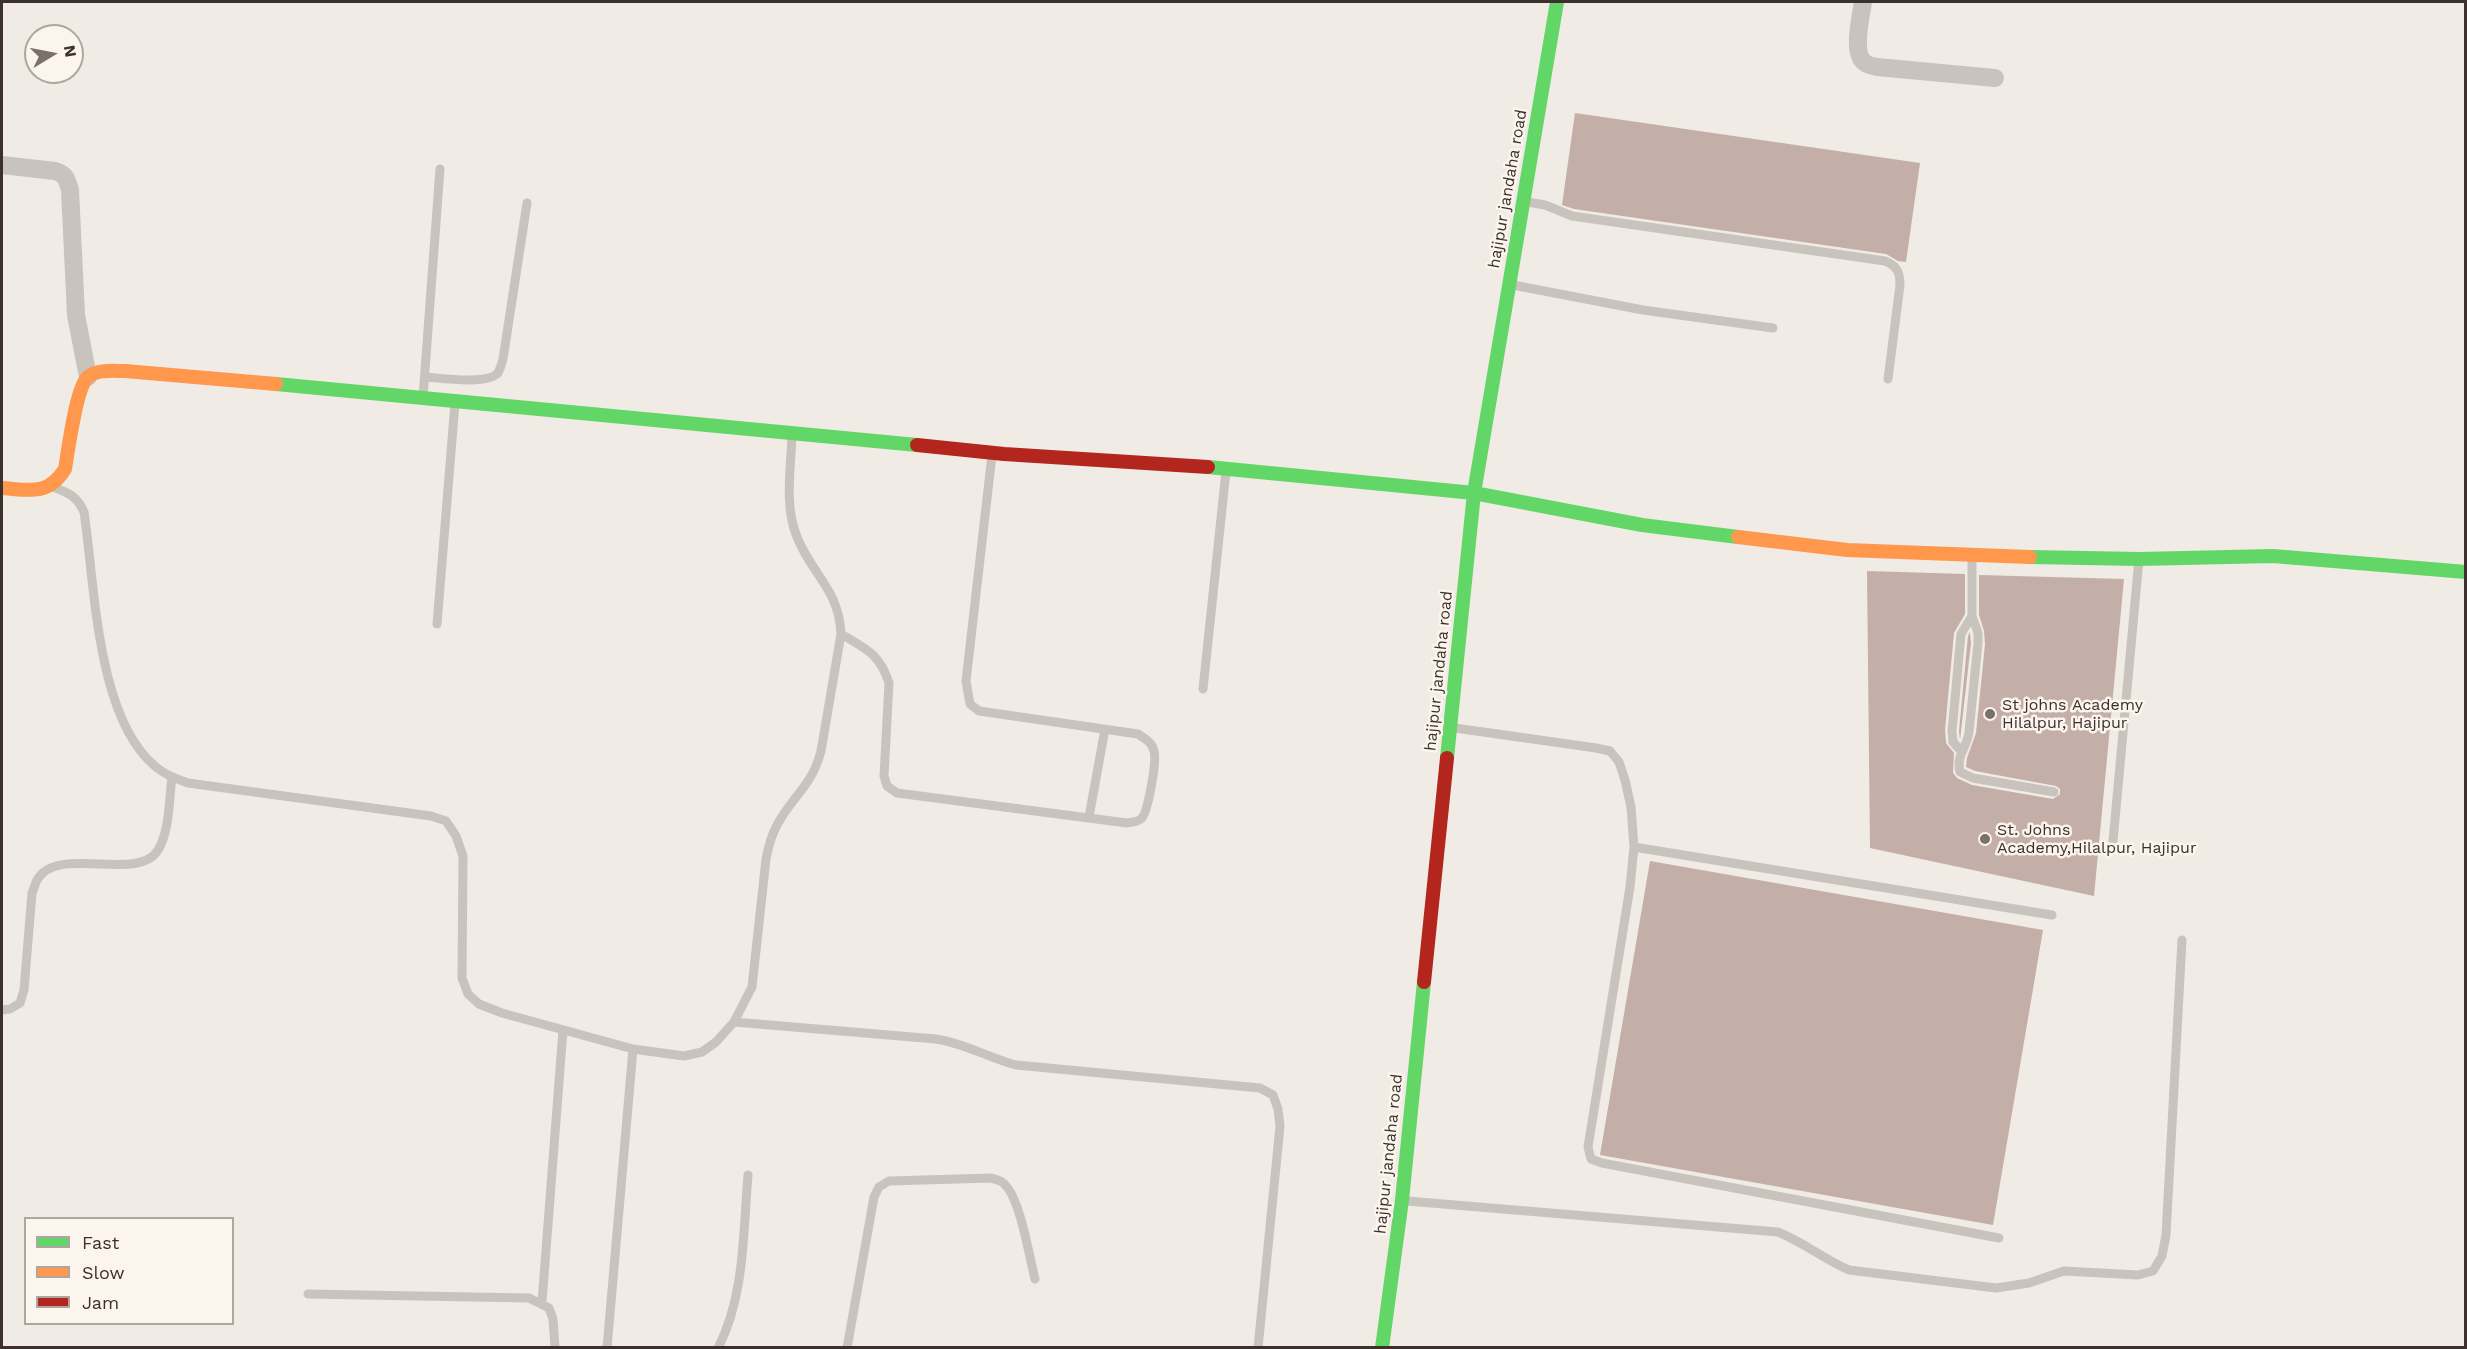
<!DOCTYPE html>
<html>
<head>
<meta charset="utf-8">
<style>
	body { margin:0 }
	#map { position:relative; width:2467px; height:1349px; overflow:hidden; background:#f0ebe5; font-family:"Work Sans",sans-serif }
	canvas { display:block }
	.frame { position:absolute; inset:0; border:3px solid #3b302b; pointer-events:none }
	.legend { position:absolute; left:24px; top:1217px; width:210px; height:108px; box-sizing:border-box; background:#fbf5ee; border:2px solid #aea6a0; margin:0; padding:8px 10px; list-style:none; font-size:18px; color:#3b302b }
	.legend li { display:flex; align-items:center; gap:12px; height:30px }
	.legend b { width:30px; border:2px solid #aea6a0 }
	.north { position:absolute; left:24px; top:24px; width:60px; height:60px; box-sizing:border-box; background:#fbf5ee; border:2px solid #aea6a0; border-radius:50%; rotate:80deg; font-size:16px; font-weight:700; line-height:24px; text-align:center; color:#3b302b }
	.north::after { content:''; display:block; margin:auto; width:21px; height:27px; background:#7a716c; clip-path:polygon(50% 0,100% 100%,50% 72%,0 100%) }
</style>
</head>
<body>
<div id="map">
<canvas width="2467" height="1349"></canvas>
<div class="frame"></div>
<ul class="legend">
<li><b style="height:8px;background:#63d668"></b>Fast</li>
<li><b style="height:8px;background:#ff974d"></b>Slow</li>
<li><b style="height:8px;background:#b3261e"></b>Jam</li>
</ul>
<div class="north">N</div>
</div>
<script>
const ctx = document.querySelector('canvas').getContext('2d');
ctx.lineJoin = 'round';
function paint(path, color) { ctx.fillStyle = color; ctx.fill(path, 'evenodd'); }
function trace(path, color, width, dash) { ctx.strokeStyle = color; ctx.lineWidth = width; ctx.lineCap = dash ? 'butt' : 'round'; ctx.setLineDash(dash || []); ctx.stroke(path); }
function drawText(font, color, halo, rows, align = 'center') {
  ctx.font = font + ' "Work Sans",sans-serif'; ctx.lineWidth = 5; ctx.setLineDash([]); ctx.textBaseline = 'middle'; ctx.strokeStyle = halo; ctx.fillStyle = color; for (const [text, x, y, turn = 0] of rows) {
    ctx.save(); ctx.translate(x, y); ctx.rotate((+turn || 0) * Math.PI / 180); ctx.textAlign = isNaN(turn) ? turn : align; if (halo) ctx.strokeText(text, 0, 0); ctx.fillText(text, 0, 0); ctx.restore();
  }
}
paint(new Path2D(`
	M1575,113l345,50 -14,99 -8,-1 -12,-7 -312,-45 -12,-4z
	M1867,571l98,3v40l-11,19 -9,97 1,13 8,10 -1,20 4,5 15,7 81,14 7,-5v-5l-4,-3 -81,-15 -9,-4 1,-9 9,-25 9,-89 -1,-13 -5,-16v-40l145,4 -30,317 -224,-48z
	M1970,632l1,11 -11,97 -1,-9 9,-95z
	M1650,861l393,69 -50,295 -393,-70z`), '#c3afa7');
trace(new Path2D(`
	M1528,202l17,3 27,11 313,45c12,5 15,11 15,24l-12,94
	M1513,285l130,25 130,18
	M425,377c16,1 62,8 73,-4 2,-4 4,-10 5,-14l24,-156
	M423,397l17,-228
	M53,487c16,6 24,9 31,25 11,72 12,206 72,255 9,8 21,12 32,16l243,33 15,5 10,15 7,20 -1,122 6,16 11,10 23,9 131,36 51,7 18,-4 14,-10 18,-20 18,-35 14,-128c2,-11 5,-22 10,-32 15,-30 36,-40 45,-76l20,-117c-2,-45 -29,-59 -44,-97 -13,-31 -6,-69 -5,-102
	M1972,558v58l6,17v10l-9,89c-2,16 -13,22 -9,40l13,6 81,14
	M437,624l18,-221
	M841,634c25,15 39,20 48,49l-5,93 3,10 10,7 230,30c5,-1 10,-1 14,-4 7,-6 16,-58 13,-68 -2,-9 -9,-12 -16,-17l-159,-23 -9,-7 -4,-23 26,-226
	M1203,689l23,-218
	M1455,728l141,20 14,3 9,11 6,18 6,27 3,40 -4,40 -42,260 3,12 11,4 397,75
	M1961,751l-8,-9 -1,-11 9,-97 11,-18
	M1089,817l16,-88
	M2113,841l26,-282
	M1634,847l418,68
	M2,1010l8,-1 10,-6 4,-13 8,-97c2,-4 3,-9 5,-13 20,-36 102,3 121,-30 12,-20 11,-51 14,-73
	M734,1022l202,17c28,4 53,19 80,26l244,23 13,7 5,14 2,17 -22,222
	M1407,1201l371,31c25,10 46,27 71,38l147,18 33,-5 35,-12 74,4 15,-4 9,-15 4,-21 16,-295
	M308,1294l221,4 20,10 4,11 2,29
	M542,1302l21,-272
	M607,1348l26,-299
	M718,1348c27,-52 25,-116 30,-173
	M847,1348l27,-151 5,-10 10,-6 102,-3c7,2 12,3 16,9 14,17 22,69 28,92`), '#c9c3be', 9);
trace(new Path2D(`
	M1863,2c-2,14 -11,50 1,60 3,3 8,4 13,5l118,11
	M2,165l53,6c11,3 12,9 15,19l6,125 12,62`), '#c9c3be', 18);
trace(new Path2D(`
	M276,384l641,61
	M1208,467l266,26 168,32 96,12
	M2030,557l109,2 134,-3 193,16
	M1447,758l27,-265 83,-491
	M1382,1348l20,-148 22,-218`), '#63d668', 14);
trace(new Path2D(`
	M2,488c28,2 46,8 63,-19 3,-17 11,-82 23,-92 9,-8 26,-6 37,-6l151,13
	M1738,537l109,13 183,7`), '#ff974d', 14);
trace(new Path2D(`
	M917,445l87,9 204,13
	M1424,982l23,-224`), '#b3261e', 14);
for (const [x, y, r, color] of [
	[1990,714,6,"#7a716c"],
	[1985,839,6,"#7a716c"]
]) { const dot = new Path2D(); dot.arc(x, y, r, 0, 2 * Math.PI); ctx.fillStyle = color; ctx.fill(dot); trace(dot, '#fbf5ee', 2); }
drawText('16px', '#3b302b', '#fbf5ee', [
	["hajipur jandaha road",1508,189,-80],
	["hajipur jandaha road",1439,671,-84],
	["hajipur jandaha road",1389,1154,-84]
]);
drawText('16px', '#3b302b', '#fbf5ee', [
	["St johns Academy",2002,705],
	["Hilalpur, Hajipur",2002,723],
	["St. Johns",1997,830],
	["Academy,Hilalpur, Hajipur",1997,848]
], 'left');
</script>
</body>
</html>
